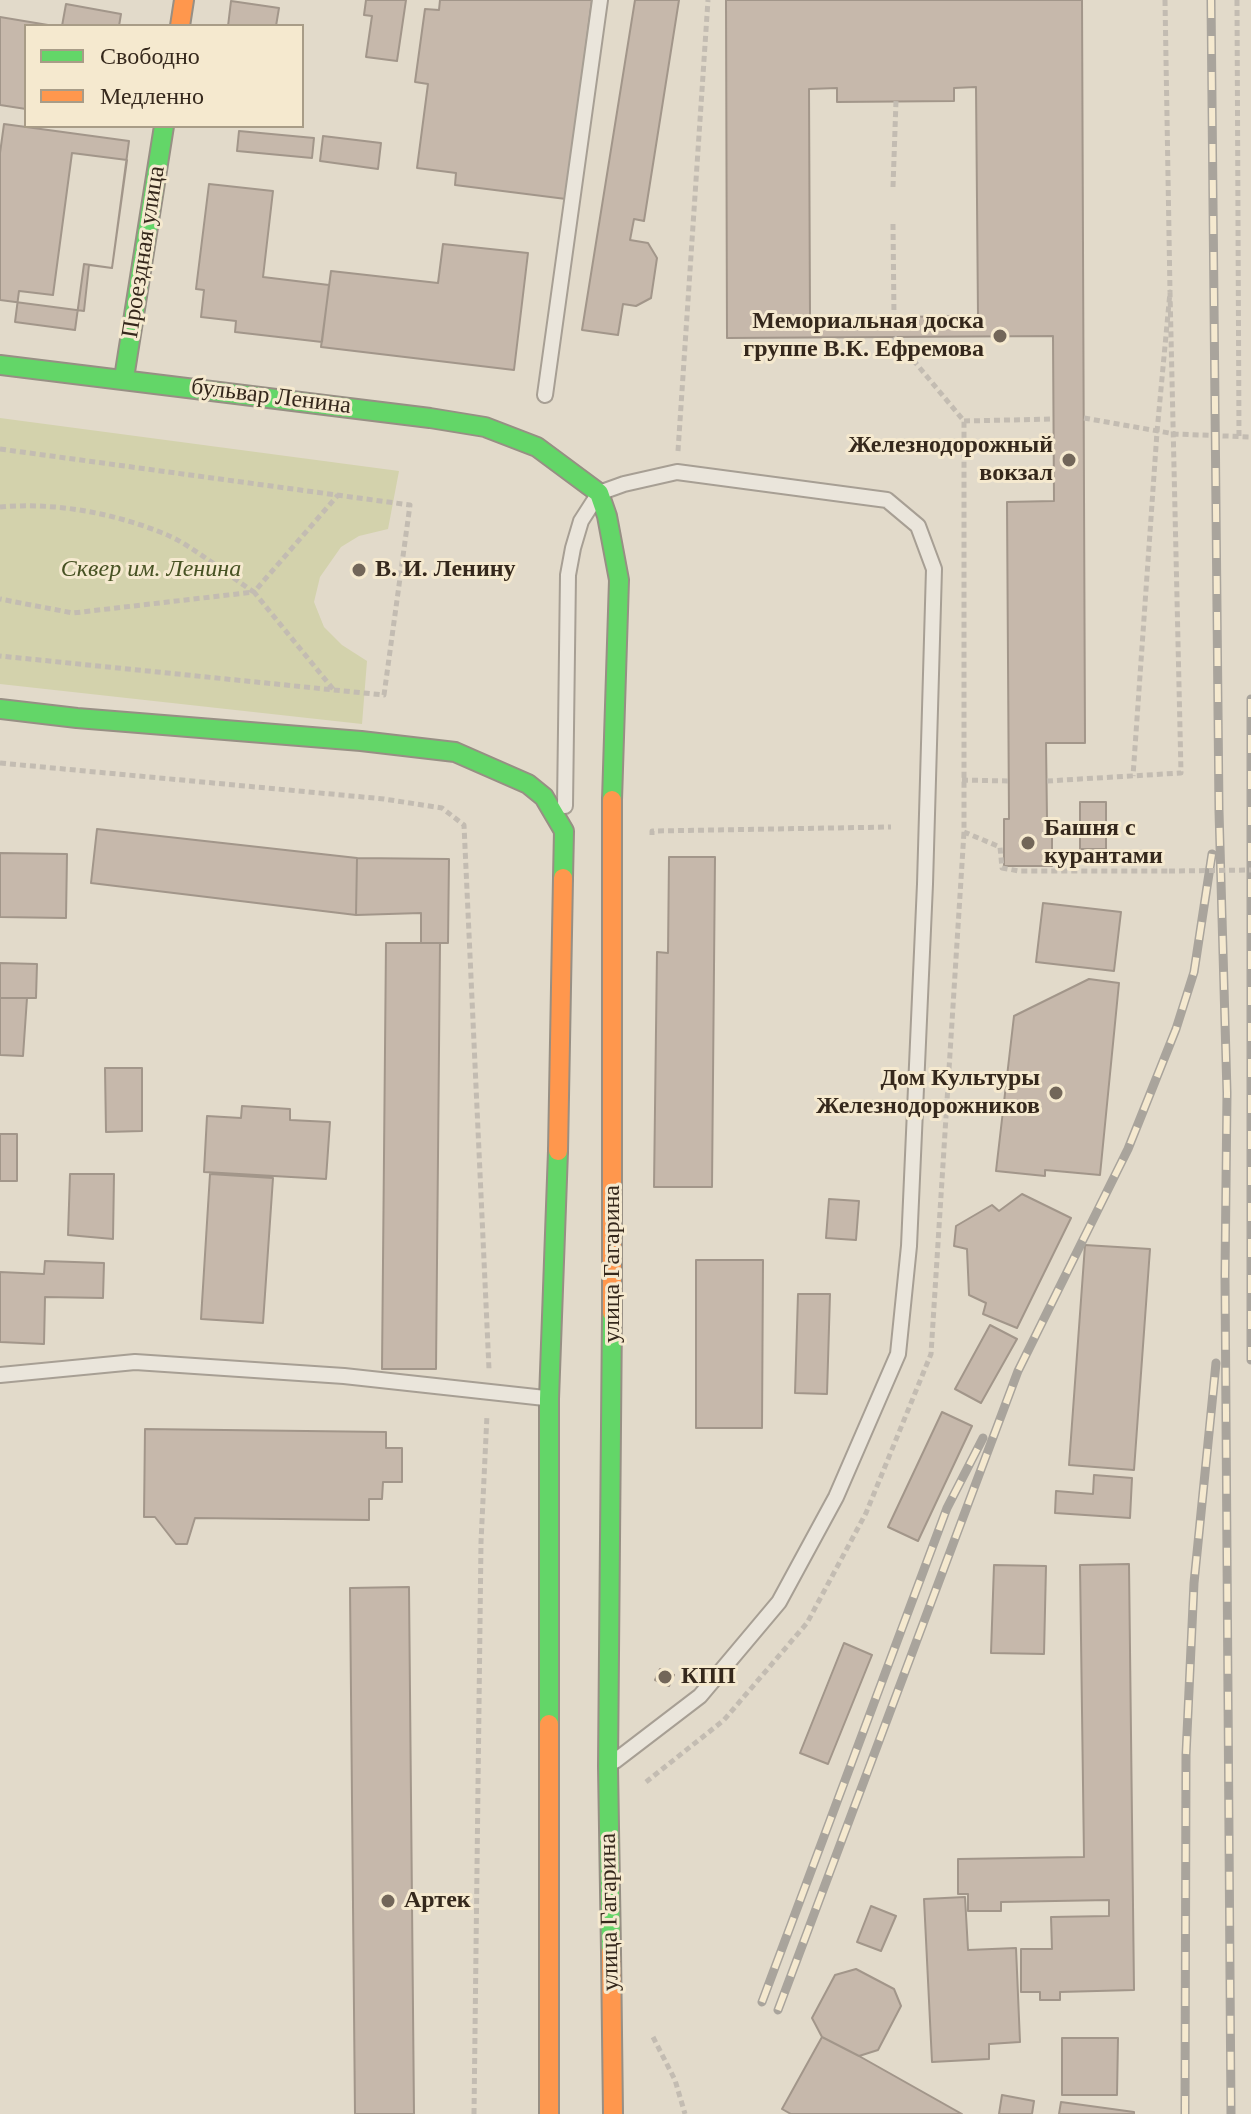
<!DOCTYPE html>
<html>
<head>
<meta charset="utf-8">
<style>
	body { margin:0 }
	#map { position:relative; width:1251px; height:2114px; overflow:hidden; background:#e2daca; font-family:"Times New Roman",serif }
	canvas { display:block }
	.legend { position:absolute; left:24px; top:24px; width:280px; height:104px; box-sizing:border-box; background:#f5e9cf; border:2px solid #a89c87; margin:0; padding:10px 14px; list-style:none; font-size:24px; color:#35281c }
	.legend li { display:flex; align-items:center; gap:16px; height:40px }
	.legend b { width:40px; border:2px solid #a89c87 }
</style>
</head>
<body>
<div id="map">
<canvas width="1251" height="2114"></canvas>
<ul class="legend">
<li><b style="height:10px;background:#63d668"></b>Свободно</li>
<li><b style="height:10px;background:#ff974d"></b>Медленно</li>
</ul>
</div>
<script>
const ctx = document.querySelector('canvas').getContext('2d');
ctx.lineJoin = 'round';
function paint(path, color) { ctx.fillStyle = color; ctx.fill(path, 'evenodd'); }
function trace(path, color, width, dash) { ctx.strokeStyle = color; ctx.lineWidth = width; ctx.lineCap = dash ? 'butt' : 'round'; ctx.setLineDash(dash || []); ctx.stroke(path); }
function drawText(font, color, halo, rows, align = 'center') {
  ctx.font = font + ' "Times New Roman",serif'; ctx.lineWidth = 6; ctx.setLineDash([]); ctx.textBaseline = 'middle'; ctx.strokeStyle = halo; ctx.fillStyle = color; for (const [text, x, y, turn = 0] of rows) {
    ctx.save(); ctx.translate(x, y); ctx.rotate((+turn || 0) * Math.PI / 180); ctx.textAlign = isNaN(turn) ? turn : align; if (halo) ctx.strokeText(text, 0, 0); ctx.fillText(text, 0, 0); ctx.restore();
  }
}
paint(new Path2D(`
	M0,418l399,53 -11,58 -29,7 -18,11 -21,30 -6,25 10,25 18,18 25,16 -5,63 -362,-40z`), '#d3d2ac');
const building = new Path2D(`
	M366,0h40l-9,61 -31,-4 6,-41 -8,-1z
	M440,0h152l-26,199 -111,-14 1,-12 -39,-5 11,-84 -13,-2 10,-73 14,1z
	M635,0h44l-35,221 -10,-2 -4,21 18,3 9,15 -6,40 -15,8 -13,-2 -5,31 -36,-5z
	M726,0h356l3,743h-39l1,76h5v47h-48v-47h5l-2,-317 47,-1 -1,-165 -326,2zM976,87l2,229 -168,2 -1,-229 28,-1v14l117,-1v-13z
	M231,1l48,7 -3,18h-48z
	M66,4l55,10 -2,12h-57z
	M0,17l54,9h-28v83l-26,-4z
	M4,124l125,17 -17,127 -23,-3 -5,46 -84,-11v-147z
	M239,131l75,7 -2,20 -75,-7z
	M323,136l58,7 -3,26 -58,-8z
	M72,153l55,7 -15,108 -28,-4 -9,66 -60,-8 4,-31 34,4z
	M209,184l64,7 -10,86 66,8 -7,57 -87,-10 1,-11 -35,-4 3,-27 -8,-1z
	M443,244l85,9 -14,117 -193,-23 10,-76 107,12z
	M1080,802h26v47h-26z
	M97,829l260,29 -1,57 -265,-32z
	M0,853l67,1 -1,64 -66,-1z
	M669,857h46l-3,330h-58l3,-235 11,1z
	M357,858l92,1 -1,84h-27v-30l-65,2z
	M1043,903l78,9 -7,59 -78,-9z
	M386,943h54l-4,426h-54z
	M0,963l37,1 -1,34h-36z
	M1089,979l30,4 -19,192 -55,-5v6l-49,-5 18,-155z
	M0,998h27l-4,58 -23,-1z
	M105,1068h37v63l-36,1z
	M242,1106l48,3v11l40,2 -4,57 -122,-7 3,-56 34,2z
	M0,1134h17v47h-17z
	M70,1174h44l-1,65 -45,-4z
	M210,1174l63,4 -10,145 -62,-4z
	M1022,1194l49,24 -54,110 -34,-14 3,-11 -17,-8 -2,-46 -13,-3 2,-20 36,-21 7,6z
	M829,1199l30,2 -3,39 -30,-2z
	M1085,1245l65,4 -16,221 -65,-5z
	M696,1260h67l-1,168h-66z
	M45,1261l59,2 -1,35 -58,-1 -1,47 -44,-2v-70l44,2z
	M798,1294h32l-3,100 -32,-1z
	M990,1325l27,14 -36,64 -26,-14z
	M942,1412l30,14 -54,115 -30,-14z
	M145,1429l241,3v16h16v34h-19l-1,17h-13v21l-174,-2 -8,26h-11l-21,-27h-11z
	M1094,1475l38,3 -2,40 -75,-5 1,-22 37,3z
	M1129,1564l5,426 -74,2v8h-20v-8h-19v-43h31l-1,-32 58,-1v-16l-108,2v9h-33v-17h-10v-35l126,-2 -4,-292z
	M994,1565l52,1 -2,88 -53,-1z
	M409,1587l5,527h-59l-5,-526z
	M844,1643l28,12 -44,109 -28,-11z
	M660,1669l14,6 -5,11 -14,-6z
	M965,1897l3,53 48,-2 4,94 -31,2v15l-57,3 -8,-163z
	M871,1906l25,10 -15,35 -24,-9z
	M856,1969l38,20 7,17 -23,44 -19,6 -37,-19 -10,-19 23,-43z
	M822,2037l37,19 103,58h-171l-9,-5z
	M1062,2038h56l-1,57h-55z
	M1002,2095l32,6 -2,13h-33z
	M1061,2102l73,10v2h-75z`);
paint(building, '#c6b8ab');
trace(building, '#a2968a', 2);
const lane = new Path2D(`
	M545,395l55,-395
	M565,806l3,-231 5,-27 8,-27 18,-28 25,-9 53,-12 210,28 31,26 16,43 -9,315 -16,362 -11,108 -62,143 -57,105 -79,94 -85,65
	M0,1375l135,-13 209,14 201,22`);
const fast = new Path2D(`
	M0,365l430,53 55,9 52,20 62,46 8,23 12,64 -7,220
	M124,378l40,-252
	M0,709l77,9 284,23 94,11 73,32 16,13 20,34 -1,47
	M549,1724v-325l9,-248
	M611,1952l-3,-186 4,-453`);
const slow = new Path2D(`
	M180,26l4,-26
	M558,1151l5,-273
	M612,1313v-513
	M549,1724v390
	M611,1952l2,162`);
trace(lane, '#a79f94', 18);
trace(fast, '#978f84', 22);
trace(slow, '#978f84', 22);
trace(new Path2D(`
	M1165,0l5,292
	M1237,0l2,438
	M893,187l3,-86
	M893,224l1,93
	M894,337l70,84v411l36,15 2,21 17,3h150
	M1084,418l91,16 76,3
	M964,421l90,-2
	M0,449l410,56 -26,190 -384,-39
	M678,451l30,-451
	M0,507c55,-5 114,6 165,27 25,10 64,42 89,58l-181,21 -73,-14
	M333,689l-79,-97 84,-97
	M0,763l384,36 58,9 22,17 25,544
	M962,780l47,1
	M1047,781l134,-8 -11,-481 -13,140 -24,344
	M652,835v-4l239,-4
	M646,1782l78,-62 83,-97 59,-110 65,-159 33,-522
	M653,2037l22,43 10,34
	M474,2114l7,-572 6,-127`), '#c3bcb2', 5, [6, 4]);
trace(lane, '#eae5db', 14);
trace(fast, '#63d668', 18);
trace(slow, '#ff974d', 18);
const rail = new Path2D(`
	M1211,0l8,811 8,282 -2,183 6,838
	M1251,699v661
	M762,2002l185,-494 36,-70
	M778,2010l240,-639 110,-222 48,-120 18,-57 18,-118
	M1185,2114l1,-359 8,-172 22,-220`);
trace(rail, '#a9a49c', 9);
trace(rail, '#f5e9cf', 6, [18]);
trace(new Path2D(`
	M1169,871l82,-1`), '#c3bcb2', 5, [6, 4]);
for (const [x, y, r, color] of [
	[1000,336,8,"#726659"],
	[1069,460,8,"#726659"],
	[359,570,8,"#726659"],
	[1028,843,8,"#726659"],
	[1056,1093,8,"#726659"],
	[665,1677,8,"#726659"],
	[388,1901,8,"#726659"]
]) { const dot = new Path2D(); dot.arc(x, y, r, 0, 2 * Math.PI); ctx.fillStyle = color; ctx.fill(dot); trace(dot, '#f5e9cf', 3); }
drawText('24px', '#35281c', '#f5e9cf', [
	["Проездная улица",144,252,-81],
	["бульвар Ленина",271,397,7],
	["улица Гагарина",613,1264,-90],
	["улица Гагарина",610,1912,-91]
]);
drawText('bold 24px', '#35281c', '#f5e9cf', [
	["Мемориальная доска",984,322,"right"],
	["группе В.К. Ефремова",984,350,"right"],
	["Железнодорожный",1053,446,"right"],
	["вокзал",1053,474,"right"],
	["В. И. Ленину",375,570],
	["Башня с",1044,829],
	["курантами",1044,857],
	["Дом Культуры",1040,1079,"right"],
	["Железнодорожников",1040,1107,"right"],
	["КПП",681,1677],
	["Артек",404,1901]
], 'left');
drawText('italic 24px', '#475223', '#f5e9cf', [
	["Сквер им. Ленина",151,570]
]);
</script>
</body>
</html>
